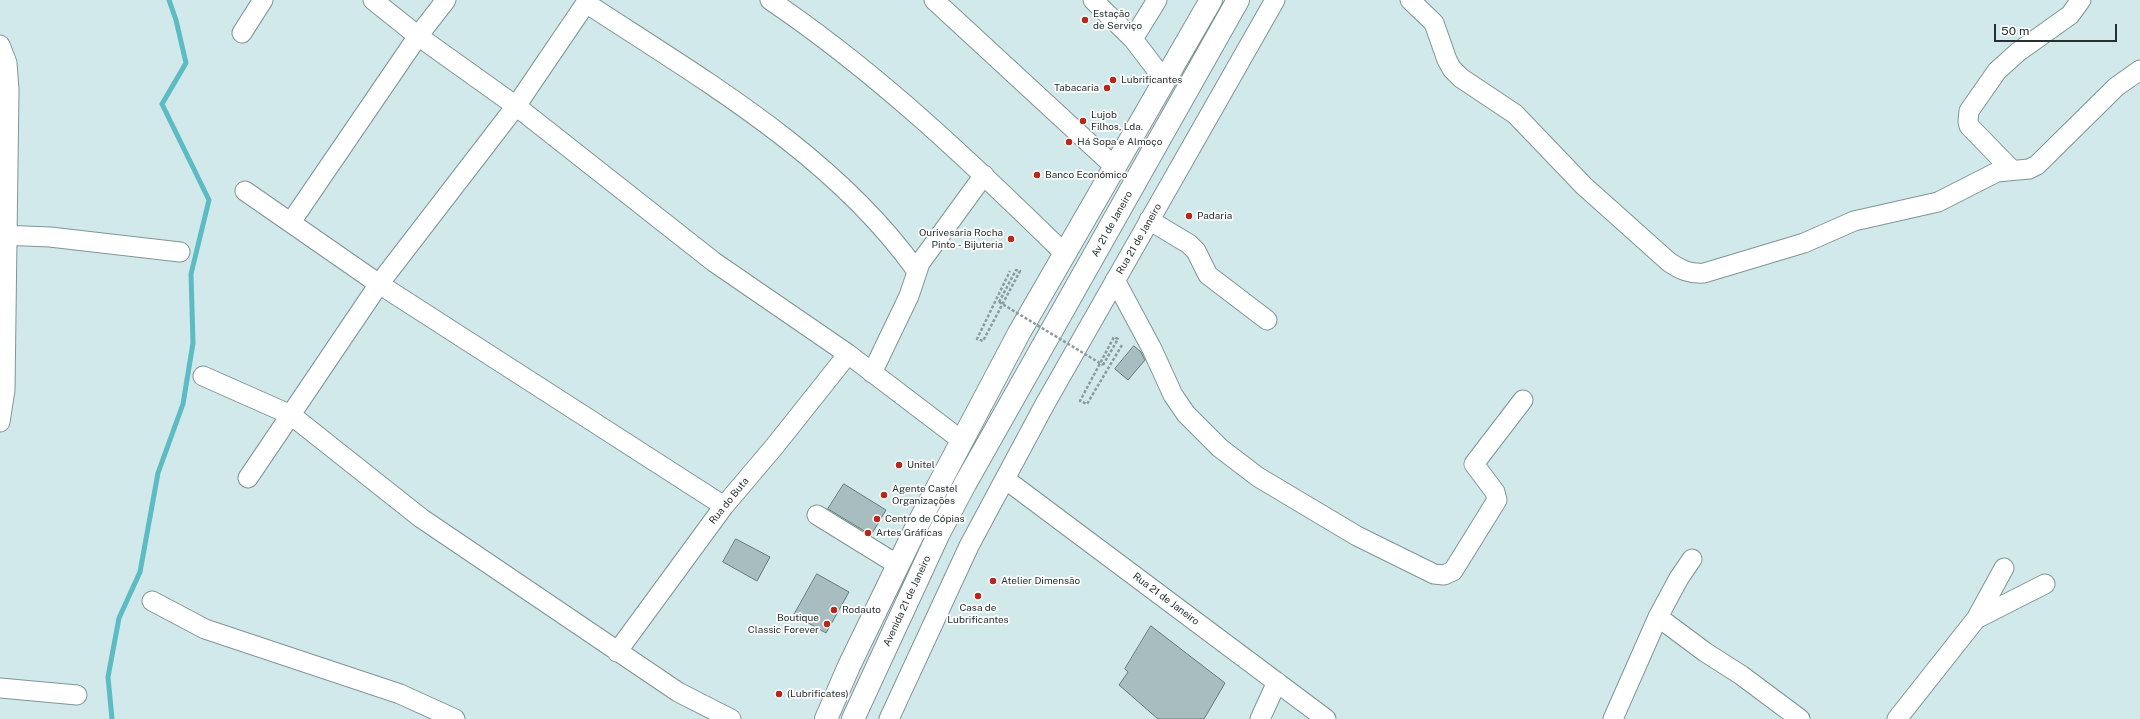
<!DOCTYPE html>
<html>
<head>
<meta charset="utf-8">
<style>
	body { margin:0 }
	#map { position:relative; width:2140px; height:719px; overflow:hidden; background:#d2e9eb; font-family:"Public Sans",sans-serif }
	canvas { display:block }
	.scale { position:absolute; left:1994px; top:24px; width:123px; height:18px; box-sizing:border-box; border:2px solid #273030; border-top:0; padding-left:5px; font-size:12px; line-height:14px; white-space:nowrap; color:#273030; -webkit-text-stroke:3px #fff; paint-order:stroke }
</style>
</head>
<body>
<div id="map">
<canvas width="2140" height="719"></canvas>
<div class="scale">50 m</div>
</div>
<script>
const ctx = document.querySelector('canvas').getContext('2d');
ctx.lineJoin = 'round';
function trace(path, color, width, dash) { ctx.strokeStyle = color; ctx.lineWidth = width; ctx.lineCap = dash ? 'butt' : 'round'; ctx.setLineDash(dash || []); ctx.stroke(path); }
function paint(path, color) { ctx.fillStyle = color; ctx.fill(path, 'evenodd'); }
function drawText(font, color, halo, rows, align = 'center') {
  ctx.font = font + ' "Public Sans",sans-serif'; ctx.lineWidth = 3.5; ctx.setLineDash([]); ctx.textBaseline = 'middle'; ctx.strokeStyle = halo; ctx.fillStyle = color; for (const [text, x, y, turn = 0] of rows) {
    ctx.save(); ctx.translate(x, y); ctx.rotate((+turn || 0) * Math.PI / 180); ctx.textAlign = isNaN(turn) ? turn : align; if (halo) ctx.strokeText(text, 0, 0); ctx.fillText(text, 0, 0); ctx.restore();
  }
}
trace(new Path2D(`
	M112,719l-4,-42 11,-59 21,-46 18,-99 25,-69 10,-61 -2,-69 18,-74 -47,-96 24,-41 -10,-43 -7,-20`), '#5dbbc3', 5);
const building = new Path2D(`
	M1134,346l7,6 4,8 -17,20 -13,-11z
	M844,484l42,26 -15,25 -43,-26z
	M736,539l34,18 -13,24 -34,-19z
	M817,574l32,18 -23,41 -32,-18z
	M1151,626l74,57 -21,36h-46l-39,-34 9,-13 -3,-3z`);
paint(building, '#a7bdbf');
trace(building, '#64797b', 1);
const minor = new Path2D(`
	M373,0l45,36 98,70 198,156 134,92 113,86
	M770,0c108,73 202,163 295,254
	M934,0l181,167
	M1093,0l40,39 32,42
	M1410,0l24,23 13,37 5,9 9,9 54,36 69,72 85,76c12,8 20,12 35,11l100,-30 50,-22 84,-19 59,-30 32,-3 8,-4 79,-78 24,-17
	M586,3c116,76 248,152 330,267
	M242,33l21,-33
	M1133,39l24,-39
	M0,45l7,18 2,27 -4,300 -5,32
	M2011,169l-42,-43 -1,-5 1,-10 28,-40 21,-19 52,-37 11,-15
	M245,191l134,93 345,222
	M1149,220l40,24 7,7 12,24 59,45
	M291,222l127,-186 28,-36
	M0,235l50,2 130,15
	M1115,280l37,69 21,46 13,19 34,34 38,29 99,59 77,38 10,1 9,-4 44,-71 -2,-8 -21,-28 49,-64
	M872,373l37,-77 11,-33 64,-88
	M203,376l88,39 130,103 257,174 53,27
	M248,478l131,-194 137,-178 72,-106
	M1005,479l321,240
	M817,515l81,50
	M152,601l53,28 195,65 55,25
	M1658,617l47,35 36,23 59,44
	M1976,619l69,-35
	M617,652l107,-146 50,-59 74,-93
	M0,688l77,7
	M889,719l80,-173 76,-142 230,-404
	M1260,719l17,-37
	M1613,719l45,-102 21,-39 13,-19
	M1897,719l79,-100 28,-51`);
const major = new Path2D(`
	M826,719l23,-53 68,-140 102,-193 192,-333
	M853,719l86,-186 26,-49 273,-484`);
trace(minor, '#7f9597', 21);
trace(major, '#7f9597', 24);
trace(new Path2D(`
	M999,302l17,-32 4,1 -37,70 -6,-2 33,-68
	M1103,365l15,-26 -4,-2 -34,64 7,3 35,-59`), '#8a9b9c', 2.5, [3, 2]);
trace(minor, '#fff', 19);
trace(major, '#fff', 22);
trace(new Path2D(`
	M999,302l104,63`), '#8a9b9c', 2.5, [3, 2]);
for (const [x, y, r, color] of [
	[1085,20,4,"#b6281c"],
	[1113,80,4,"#b6281c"],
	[1107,88,4,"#b6281c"],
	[1083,121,4,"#b6281c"],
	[1069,142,4,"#b6281c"],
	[1037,175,4,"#b6281c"],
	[1189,216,4,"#b6281c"],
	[1011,239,4,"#b6281c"],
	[899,465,4,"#b6281c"],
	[884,495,4,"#b6281c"],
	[877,519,4,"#b6281c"],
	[868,533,4,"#b6281c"],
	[993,581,4,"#b6281c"],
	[978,596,4,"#b6281c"],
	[834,610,4,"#b6281c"],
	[827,624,4,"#b6281c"],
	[779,694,4,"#b6281c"]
]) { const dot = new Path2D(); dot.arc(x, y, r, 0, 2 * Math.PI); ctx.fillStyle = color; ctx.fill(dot); trace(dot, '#fff', 1.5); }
drawText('10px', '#273030', '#fff', [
	["Estação",1093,14],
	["de Serviço",1093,26],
	["Lubrificantes",1121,80],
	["Tabacaria",1099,88,"right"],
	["Lujob",1091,115],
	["Filhos, Lda.",1091,127],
	["Há Sopa e Almoço",1077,142],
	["Banco Económico",1045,175],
	["Padaria",1197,216],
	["Ourivesaria Rocha",1003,233,"right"],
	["Pinto - Bijuteria",1003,245,"right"],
	["Unitel",907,465],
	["Agente Castel",892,489],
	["Organizações",892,501],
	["Centro de Cópias",885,519],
	["Artes Gráficas",876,533],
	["Atelier Dimensão",1001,581],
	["Casa de",978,608,"center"],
	["Lubrificantes",978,620,"center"],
	["Rodauto",842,610],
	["Boutique",819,618,"right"],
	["Classic Forever",819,630,"right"],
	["(Lubrificates)",787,694]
], 'left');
drawText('10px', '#273030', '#fff', [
	["Av 21 de Janeiro",1112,224,-61],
	["Rua 21 de Janeiro",1139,239,-60],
	["Rua do Buta",729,501,-51],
	["Rua 21 de Janeiro",1166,599,37],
	["Avenida 21 de Janeiro",907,601,-65]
]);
</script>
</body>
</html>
